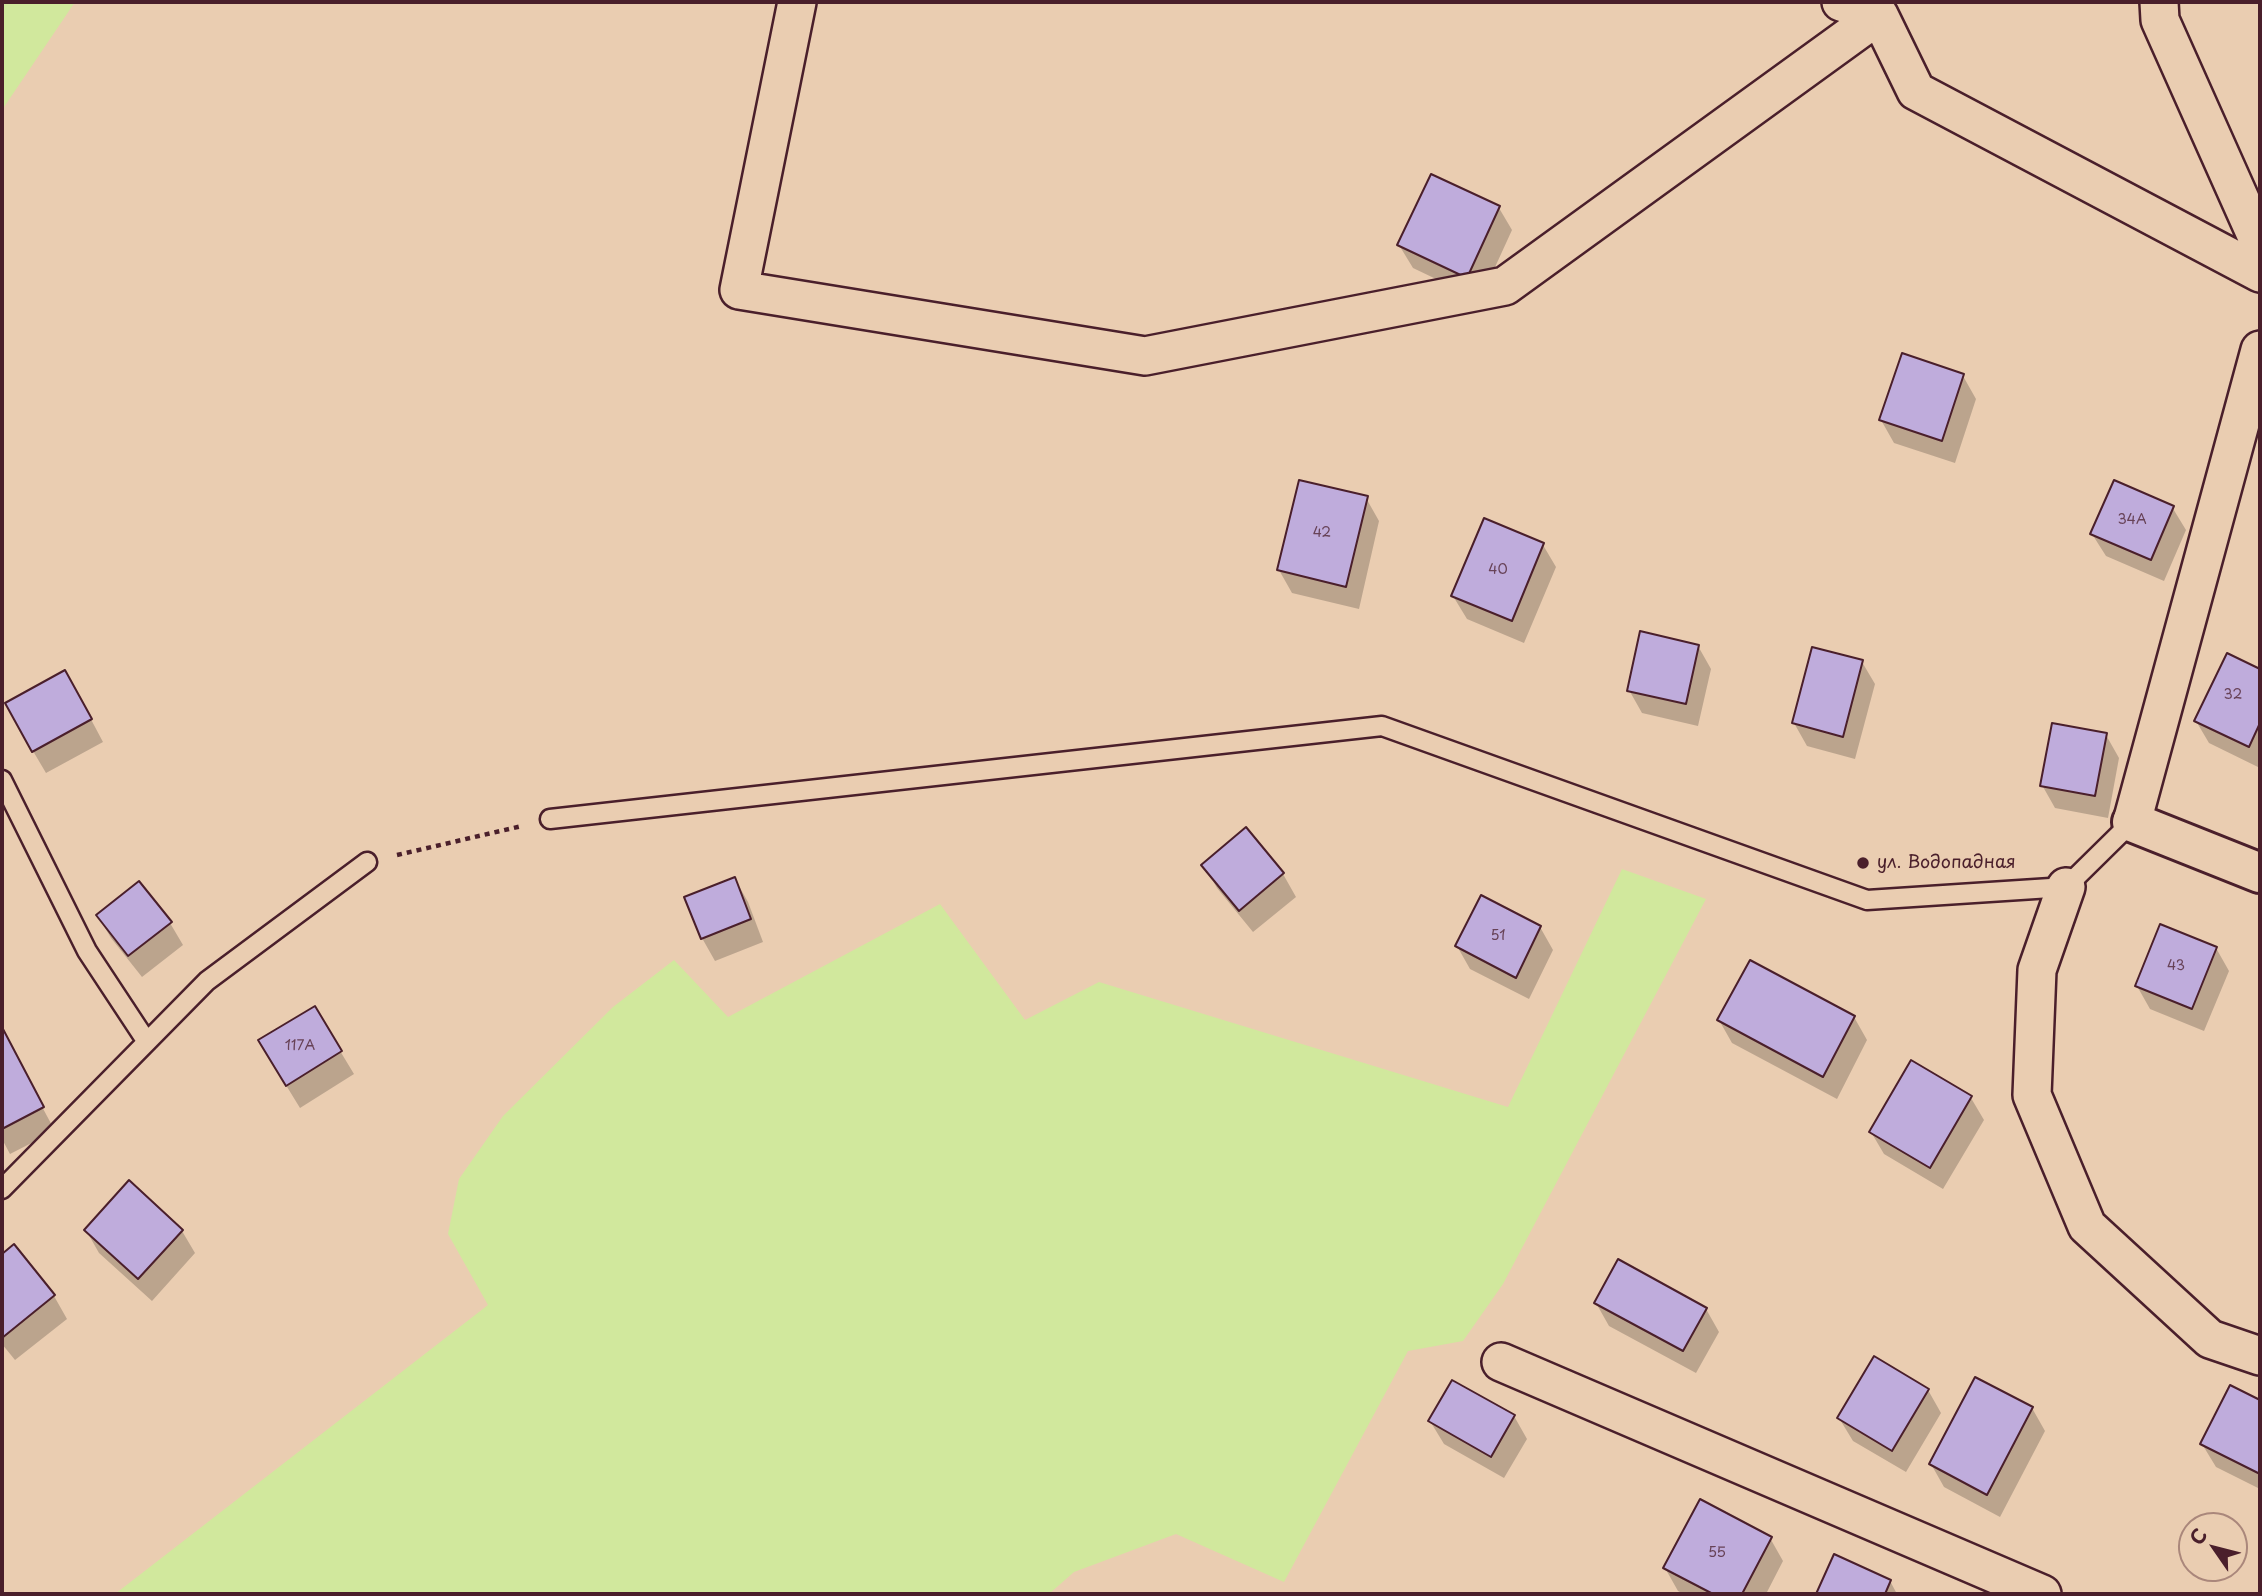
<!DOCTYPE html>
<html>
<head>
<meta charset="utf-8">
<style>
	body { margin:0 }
	#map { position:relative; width:2262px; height:1596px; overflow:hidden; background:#eacdb1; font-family:"Playpen Sans",sans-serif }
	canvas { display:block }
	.frame { position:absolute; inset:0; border:4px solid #4a1f2b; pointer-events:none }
	.north { position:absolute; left:2178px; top:1512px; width:70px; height:70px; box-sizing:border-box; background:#eacdb1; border:2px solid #aa877b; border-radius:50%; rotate:305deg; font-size:19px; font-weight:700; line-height:28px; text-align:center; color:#4a1f2b }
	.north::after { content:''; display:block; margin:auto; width:24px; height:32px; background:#4a1f2b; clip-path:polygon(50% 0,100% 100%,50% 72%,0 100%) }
</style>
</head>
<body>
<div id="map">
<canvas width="2262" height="1596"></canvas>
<div class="frame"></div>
<div class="north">С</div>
</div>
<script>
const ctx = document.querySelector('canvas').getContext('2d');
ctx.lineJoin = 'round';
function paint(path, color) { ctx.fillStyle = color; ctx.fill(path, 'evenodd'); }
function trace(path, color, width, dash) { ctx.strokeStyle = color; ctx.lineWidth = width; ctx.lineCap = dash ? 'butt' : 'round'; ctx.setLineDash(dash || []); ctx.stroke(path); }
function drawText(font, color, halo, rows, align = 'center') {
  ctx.font = font + ' "Playpen Sans",sans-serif'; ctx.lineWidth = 5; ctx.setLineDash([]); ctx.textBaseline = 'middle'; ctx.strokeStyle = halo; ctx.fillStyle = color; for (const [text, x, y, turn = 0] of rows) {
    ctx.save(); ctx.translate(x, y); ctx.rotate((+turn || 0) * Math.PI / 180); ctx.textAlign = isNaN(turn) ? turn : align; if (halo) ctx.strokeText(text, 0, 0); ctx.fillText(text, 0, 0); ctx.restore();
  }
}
paint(new Path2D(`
	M2,2h73l-73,108z
	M1622,869l84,30 -203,385 -40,57 -55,10 -124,231 -108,-48 -102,38 -25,22h-934l373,-289 -40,-71 11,-55 44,-63 110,-109 61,-47 54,57 212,-113 85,116 74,-38 409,125z`), '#d1e89d');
paint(new Path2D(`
	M1499,208l13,22 -32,70 -67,-32 -14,-23z
	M1963,376l13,23 -21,64 -61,-20 -13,-23z
	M1366,498l13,23 -20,88 -67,-16 -13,-23z
	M2172,507l14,23 -22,51 -58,-25 -14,-22z
	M1543,545l13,22 -32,76 -57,-24 -14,-23z
	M1698,646l13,23 -13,57 -56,-13 -13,-23z
	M2228,655l32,16v97l-51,-25 -13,-22z
	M1862,662l13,22 -20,75 -48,-13 -13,-23z
	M78,695l25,47 -57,31 -13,-22z
	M2106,735l13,23 -11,60 -53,-10 -13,-23z
	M1246,830l37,44 13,23 -43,35 -36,-44 -13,-23z
	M735,879l13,23 15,40 -48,19 -13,-23z
	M98,916l72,7 13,22 -41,32 -31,-39z
	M1540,927l13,23 -24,49 -59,-30 -13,-23z
	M2216,948l13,23 -25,60 -54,-22 -13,-23z
	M314,1008l40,66 -54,34 -27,-44z
	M1854,1017l13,23 -30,59 -105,-56 -13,-23z
	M2,1032l53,99 -45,23 -8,-15z
	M1971,1098l13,22 -41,69 -59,-35 -13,-22z
	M86,1230l96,1 13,22 -43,48 -53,-48z
	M14,1246l40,50 13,23 -52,41 -13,-16v-88z
	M1596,1303l110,6 13,23 -23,41 -87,-47z
	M2231,1387l29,15v87l-44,-22 -14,-23z
	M1928,1390l13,23 -35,59 -53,-31 -14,-23z
	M2032,1408l13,23 -45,86 -56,-30 -13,-23z
	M1514,1416l13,23 -23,39 -60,-34 -14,-23z
	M1770,1538l13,23 -17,33h-82l-6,-3 -13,-23z
	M1835,1556l55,25 7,13h-79z`), '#0003');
const building = new Path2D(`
	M1431,174l69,32 -33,72 -70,-33z
	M1902,353l62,21 -22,67 -63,-21z
	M1299,480l69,16 -22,91 -69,-17z
	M2114,480l60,26 -23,54 -61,-26z
	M1484,518l60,25 -32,78 -61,-25z
	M1640,631l59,14 -13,59 -59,-13z
	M1812,647l51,13 -20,77 -51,-14z
	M2227,653l33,16v54l-11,24 -55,-26z
	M65,670l27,49 -60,33 -27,-49z
	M2052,723l55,10 -12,63 -55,-10z
	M1246,827l38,46 -45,38 -38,-46z
	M735,877l16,42 -50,20 -17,-42z
	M139,881l33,41 -44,34 -32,-41z
	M1481,895l60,31 -25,52 -61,-32z
	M2160,924l57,23 -25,62 -57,-23z
	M1750,960l105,56 -32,61 -106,-57z
	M315,1006l27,45 -56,35 -28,-46z
	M3,1029l41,78 -42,22v-99z
	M1911,1060l61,36 -42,72 -61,-36z
	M129,1180l54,50 -45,49 -54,-49z
	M14,1244l41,51 -53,43v-84z
	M1618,1259l89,49 -24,43 -89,-48z
	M1874,1356l55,33 -37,62 -55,-33z
	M1975,1377l58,30 -46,88 -58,-31z
	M1452,1380l63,35 -24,42 -63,-36z
	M2230,1385l30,15v74l-60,-30z
	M1700,1499l72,38 -30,57h-29l-50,-26z
	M1834,1554l57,26 -6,14h-69z`);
paint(building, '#bfacdc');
trace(building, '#4a1f2b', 2);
const service = new Path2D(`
	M2,780l85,171 60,91
	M550,819l832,-93 485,174 199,-13 66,-65
	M2,1189l205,-208 160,-119`);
const minor = new Path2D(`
	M797,2l-58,288 406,66 360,-70 374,-271
	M1841,2l38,13 37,76 344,182
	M2159,2l1,18 100,224
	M2132,822l128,-472
	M2066,887l-29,83 -5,125 55,131 123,113 50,17
	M1501,1362l541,232`);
const tertiary = new Path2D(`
	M2132,822l128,51`);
trace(service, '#4a1f2b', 23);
trace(minor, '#4a1f2b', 42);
trace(tertiary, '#4a1f2b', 44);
trace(new Path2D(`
	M397,855l125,-29`), '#4a1f2b', 4.5, [5, 5]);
trace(service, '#eacdb1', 18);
trace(minor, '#eacdb1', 37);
trace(tertiary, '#eacdb1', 38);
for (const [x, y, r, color] of [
	[1863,863,7,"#4a1f2b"]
]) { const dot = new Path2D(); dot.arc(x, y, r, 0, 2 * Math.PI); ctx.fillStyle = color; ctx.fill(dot); trace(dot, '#eacdb1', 2.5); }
drawText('14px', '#674257', null, [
	["34А",2132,520],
	["42",1322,533],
	["40",1498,570],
	["32",2233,695],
	["51",1498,936],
	["43",2176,966],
	["117А",300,1046],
	["55",1717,1553]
]);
drawText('18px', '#4a1f2b', '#eacdb1', [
	["ул. Водопадная",1877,863]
], 'left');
</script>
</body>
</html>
